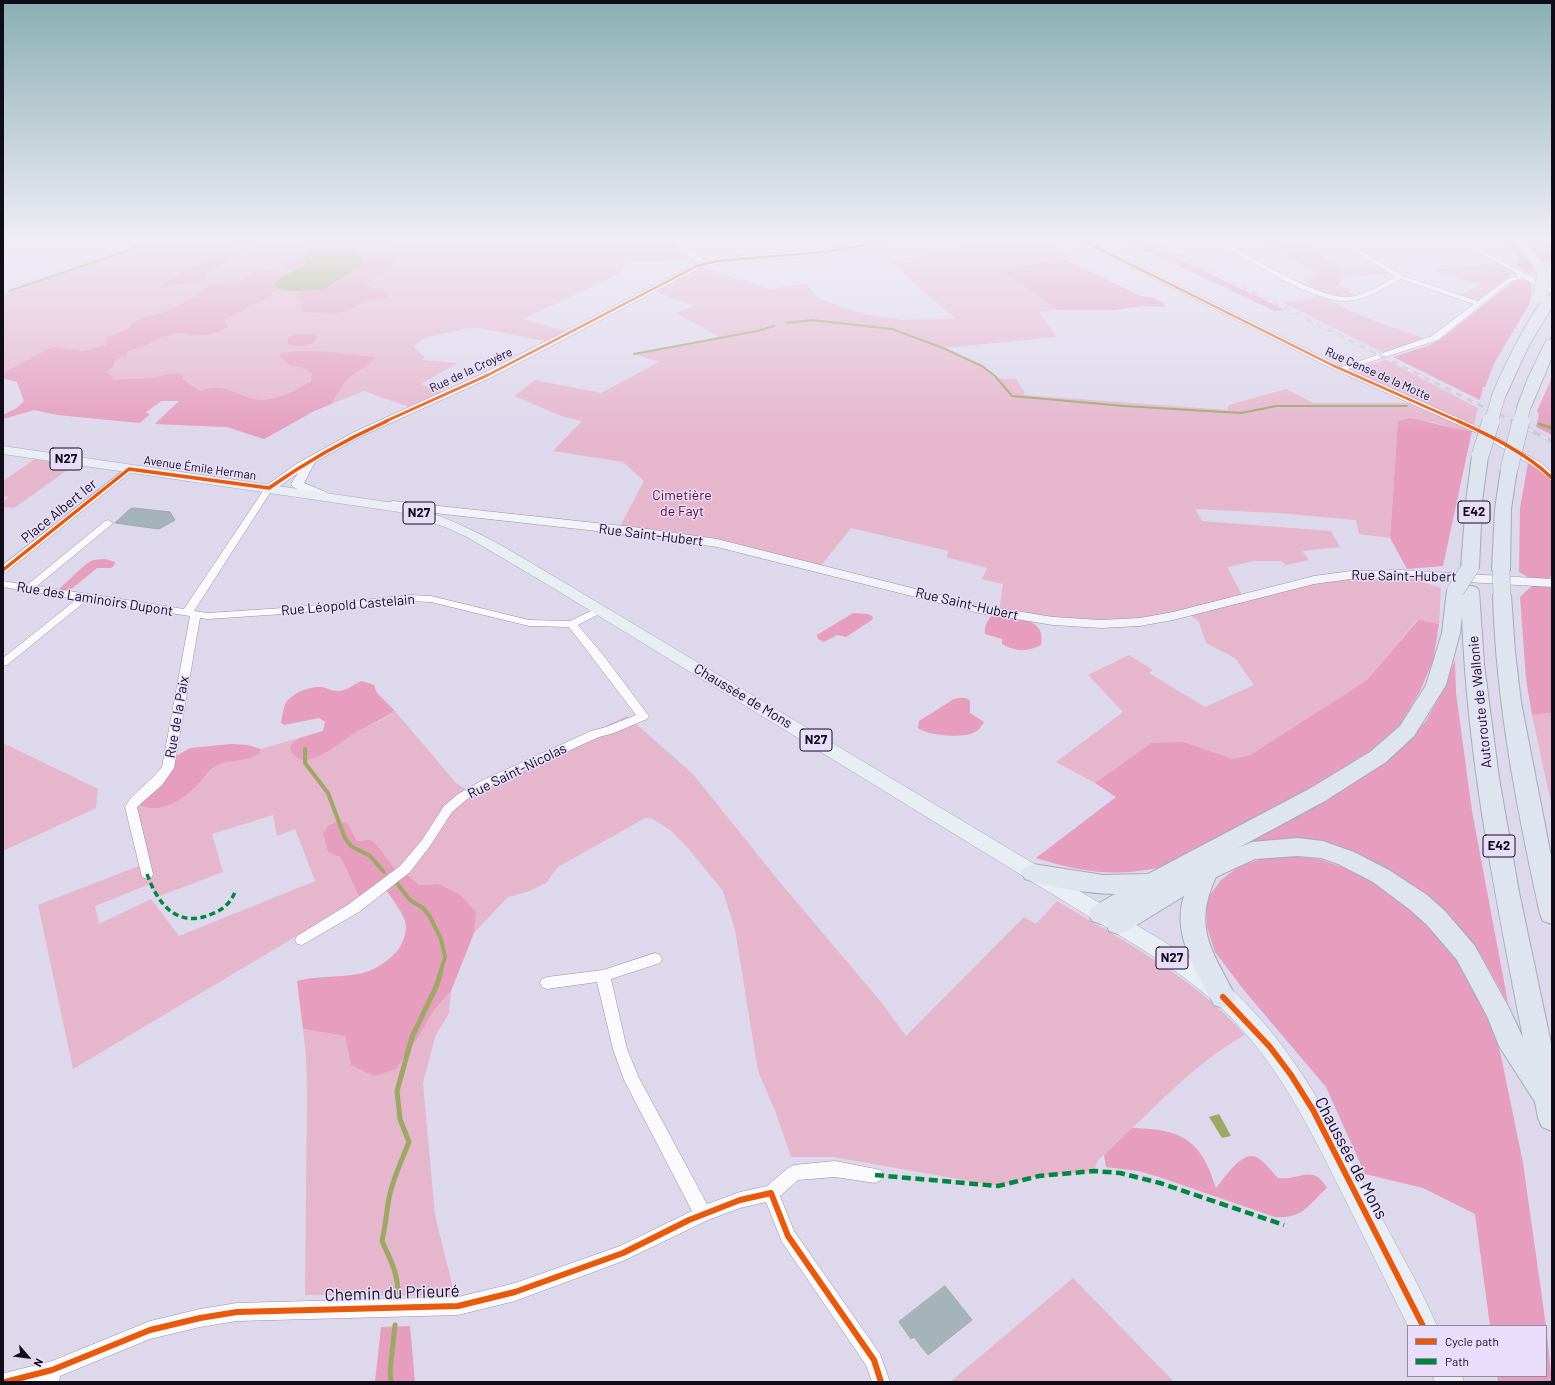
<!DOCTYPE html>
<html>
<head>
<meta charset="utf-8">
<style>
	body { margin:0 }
	#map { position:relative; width:1555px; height:1385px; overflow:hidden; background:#ded8ec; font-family:Barlow,sans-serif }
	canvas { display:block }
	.frame { position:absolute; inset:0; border:4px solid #100c18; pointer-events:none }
	.legend { position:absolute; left:1407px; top:1325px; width:140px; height:52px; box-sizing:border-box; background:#e8defc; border:1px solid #928aa1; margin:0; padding:5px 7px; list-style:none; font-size:12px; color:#100c18 }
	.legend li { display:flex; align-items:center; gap:8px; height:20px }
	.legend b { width:20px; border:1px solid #928aa1 }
	.north { position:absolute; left:8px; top:1337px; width:40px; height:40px; -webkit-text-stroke:3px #e8defc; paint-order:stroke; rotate:118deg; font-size:11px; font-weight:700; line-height:16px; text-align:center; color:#100c18 }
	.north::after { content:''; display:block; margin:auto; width:14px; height:18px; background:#100c18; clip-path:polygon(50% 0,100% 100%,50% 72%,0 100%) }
</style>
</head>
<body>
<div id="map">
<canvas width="1555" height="1385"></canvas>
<div class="frame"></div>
<ul class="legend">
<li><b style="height:5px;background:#e8590c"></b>Cycle path</li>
<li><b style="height:5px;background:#00873e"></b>Path</li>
</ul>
<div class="north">N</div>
</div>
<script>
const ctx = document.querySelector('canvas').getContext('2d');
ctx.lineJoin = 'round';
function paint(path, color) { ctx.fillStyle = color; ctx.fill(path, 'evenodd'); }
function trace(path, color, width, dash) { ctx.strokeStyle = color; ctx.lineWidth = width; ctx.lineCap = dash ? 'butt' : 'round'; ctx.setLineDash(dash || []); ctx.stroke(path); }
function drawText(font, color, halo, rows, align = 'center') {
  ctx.font = font + ' Barlow,sans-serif'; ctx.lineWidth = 3; ctx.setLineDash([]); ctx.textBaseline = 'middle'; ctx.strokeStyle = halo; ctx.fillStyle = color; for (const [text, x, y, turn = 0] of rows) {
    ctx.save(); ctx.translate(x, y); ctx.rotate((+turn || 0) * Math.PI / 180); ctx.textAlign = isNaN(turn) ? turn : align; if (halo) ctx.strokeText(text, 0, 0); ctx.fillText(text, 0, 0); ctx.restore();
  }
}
paint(new Path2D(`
	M142,241h493l3,4 37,-4 24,19 -72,2 -6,9 -6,5 -92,43 47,13 -19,10 -73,-14 -15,1 -39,9 -7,5 -3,4 11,10 -3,3 36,3 -37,21 26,9 -35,15 -48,-17 -50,20 -50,28 -37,-12 -72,-3 24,-23h-18l-16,12 5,1 -10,9 -82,-8 -24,-5 -31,9v-4l14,-7 7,-7 -7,-19 -14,-4v-83l133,-50z
	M987,241h57l29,16 -70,13 55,40 -19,2 17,25 -112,11 38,18 13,12 21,1 8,12v4l203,15 2,-5 57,-16 27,14h102l57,28 -18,-2 -21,-7 -35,-1 -8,117 -31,-4 -3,-14 -78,-7 -83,-4 7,12 129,10 9,16 -38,4 7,9 -23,5 -5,-4h-27l-27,6 17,31 70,-18 86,-6 41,14 -2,36 -22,-4 -50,60 -117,75 -17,4 -82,-16 -56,40 -39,-21 67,-50 -35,-37 41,-20 24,15 -4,3 56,34 49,-22 -19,-27 -29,-15 -7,-21 -11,-9 -61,10 -128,-10 4,-29 -21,-5 5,-11 -41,-11 3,-6 -98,-23 -32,40 -83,-21 -118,-17 26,-49 -21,-19 -70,-11 29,-30 -18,-4 -50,-21 21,-16 66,13 58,-31 -25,-8 86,-17 -44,-24 18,-7 -43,-16 46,-24 73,23 36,-6 13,16 44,15 42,6 51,-1 -37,-31 -29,-28 38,-5 -1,-2 43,-7z
	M1264,241h35l46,29 34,-4 11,7 -46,4 -6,8 15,5 -5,2 11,4 -19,3 -39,-15 8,-2 -6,-3 18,-4 -27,-15 -17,-13z
	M1501,263l10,11 -2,6 -31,23 -20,-7 22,-11 -48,-15z
	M1323,296c33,20 70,32 107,44l-46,13 -100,-50z
	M1386,360l92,48 -4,17 -113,-50 -2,-4 3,-4z
	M35,459l38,7 -59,42 -11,-1v-6l6,-4 -6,-1v-15z
	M394,710l62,73 11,7 160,-74 66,58 85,106 103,122 25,34 118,-119 12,7 21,-23c65,39 137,76 188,134 -56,31 -99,83 -147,125l-4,11 -55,5 -41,10 -165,-29h-42l-15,-44 -18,-42 -23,-141 -12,-39 -35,-43 -18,-18 -17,-11 -8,-1 -87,49 -12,16 -19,9 -19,5 -34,36v-5l-36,-44 -19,1 -19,-17 -3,4 -35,-32 -5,1 -9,-17 -25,10 5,18 13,6 20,43 -12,4 -276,164 -35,-164 106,-41 -13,-57 71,-27 12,-13 11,-6 22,-2 13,-6 1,-4 38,-11 -9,8 16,14c19,-7 35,-20 52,-29 12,-7 27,-10 36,-21zM273,815l4,21 18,-7 20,52 -136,55 -28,-37 -52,25 -4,-18 55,-22 7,13 66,-25 -11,-38z
	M1550,713l2,7v87l-20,-92z
	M3,743l95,46 -2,19 -93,43z
	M451,991l-2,22 -14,24 -12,46 12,132 20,81 -150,-1 2,-203 -1,-36 -3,-27 42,7 6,29 32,-8z
	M1073,1278l101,104h-224z`), '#e6b6cd');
paint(new Path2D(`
	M241,241h38l-14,2 -60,30 1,3 -3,4 -43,8 2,-4z
	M281,241h99l18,5 3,9 -16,18 -16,9 -3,5 18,3 4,2v5l-23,4 -17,10 -14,3 -28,-2 -7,-3 6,-8 -8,-3 -1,-2 5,-5 22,-1 23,-14 2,-25h-40v-4z
	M1124,241h18l143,69 -10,1z
	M1504,241h9c8,9 19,19 20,31l-4,2 -12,-8 2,-9z
	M1523,241h29v22l-12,-2z
	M301,257l6,4c-6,8 -16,9 -26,6l5,-5z
	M1064,259l77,37 10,1 13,6 1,4 -22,-1 -27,4h-58l-56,-40z
	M268,270l15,3 1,3 -10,10 5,3 -7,4 -2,5 -21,8 -6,5 -19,8 4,8c-11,6 -22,10 -36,8 -6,-1 -11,-3 -18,-1 -17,3 -30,15 -47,17v4l-12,5 -2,7 -7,5 7,5 -1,3c14,-2 27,-1 41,-2 11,-2 19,-7 31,-3l-2,4 18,12c5,-1 12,-4 18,-3 16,1 29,12 44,12 16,0 37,-11 49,-19l1,-8 -12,-6 -10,-1 -11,-11c22,-9 71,0 96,2 -8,12 -17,12 -26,21 -9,8 -12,17 -18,26l-17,7 -50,28 -37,-12 -72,-3 24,-23h-18l-16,12 5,1 -10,9 -82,-8 -24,-5 -31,9v-4l14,-7 7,-7 -7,-19 -14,-4v-5l45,-24 6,-2 29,4 23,-6 1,-7 23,-10 1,-4 5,-4 33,-9 23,-13 18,-13 13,-3 20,-1c7,-8 14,-10 25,-11z
	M1519,280l11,2 2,10 -2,11 -35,59 -10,25h-2l-3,13 -87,-43 37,-12 11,-6 73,-58z
	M297,334h17l3,3 -3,5 -9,4 -17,-1v-7z
	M1552,377v58l-16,-8 3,-13 -2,-3z
	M1410,418c21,4 41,11 62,13l-29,135 -36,3 -17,-31 8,-117z
	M1528,463l24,17v96l-7,4 7,6v134l-2,-7 -18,2 -6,-36 -6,-82 16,-15 -17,-10 1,-64z
	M105,559l10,3 -1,4 -3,2h-14l-28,23 -11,-1 28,-26 7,-4z
	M853,613l15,1 5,3 -1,3 -26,17 -9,-2 -13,7 -6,-3 -1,-4z
	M993,615c20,3 54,1 48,30 -14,7 -25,7 -39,-1v-5l-17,-5c-1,-7 2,-15 8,-19z
	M1418,620l21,4 -6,37 -13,30 -20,34 -30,26 -61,38 -151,79c-48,9 -76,4 -122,-10l80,-61 -21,-14 56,-40 32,-1 50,17 17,-4 117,-75z
	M1455,660l1,33 16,118 36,192 -27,-48 -20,-25 -62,-53 -134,-34 -28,4 107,-59 58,-40 24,-27 18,-33z
	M362,681l12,4 3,8 17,17 -3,3c-10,7 -22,12 -33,18 -16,9 -32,25 -51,29 -10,1 -15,-5 -17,-14l9,-8 24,-7 2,-9 -6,-4 -35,7 -3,-2c1,-6 2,-13 4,-18 5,-12 25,-19 37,-18 5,1 10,4 15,4 11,0 16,-7 25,-10z
	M959,698h7l4,3v12l14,9c-3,5 -6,9 -11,11 -11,5 -45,3 -55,-5l1,-7 35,-22z
	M231,744l17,1 13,4 -1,4c-4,2 -9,5 -14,6 -11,3 -20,1 -30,7 -6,3 -10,10 -15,15 -17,19 -43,37 -67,21l42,-46 14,-8z
	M338,821l10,3 9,17 13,-1 5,3 21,28 4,-3 19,17 19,-1 21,10 17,18 -2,21 -23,58 -18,20 -16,28 -21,30 -22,7 -23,-11 -6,-29 -42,-7 -6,-48c40,-10 69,5 101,-31 5,-7 10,-20 7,-29 -3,-10 -16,-26 -22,-36l-22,16 -20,-43 -13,-6 -5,-18 5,-8z
	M1289,856l30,3 59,21 69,58 44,80 10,38 22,107 23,163h-56l-15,-112 -52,-26 -58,-14 -39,-87 -83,-98 -28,-37 -8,-25v-28l14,-19 19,-14 21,-7z
	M1132,1128c33,1 60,4 75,37 4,7 6,16 9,23 8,-9 27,-40 42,-30 8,5 14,14 20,20 22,3 35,-15 49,10 -19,17 -24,31 -52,29l-116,-40 -21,-6 -32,-4 -2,-12z
	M410,1326l5,56h-40l6,-55z
	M1546,1326l6,56h-54l-1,-6h49z`), '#e69dbe');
paint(new Path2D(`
	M322,250c13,0 31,-2 41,8v6l-40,26 -31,1 -13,-2 -5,-3c6,-13 25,-14 33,-25l-6,-6 12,-4z
	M1219,1114l12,22 -9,2 -13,-21z`), '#9ca864');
trace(new Path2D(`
	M9,291l111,-38 28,-12
	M786,323l26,-3 80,9 51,19 39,18 13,10 17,20 112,10 117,7 35,-7h131
	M634,354l123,-23 17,-5`), '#9ca864', 2);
trace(new Path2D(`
	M1539,424l13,4`), '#9ca864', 3);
trace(new Path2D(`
	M305,749v14l23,30 17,45 6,8 19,10 14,16
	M395,881l15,19 13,8 7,9 11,22 4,18 -5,16`), '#9ca864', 4);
trace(new Path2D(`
	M398,1293c0,-20 -8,-34 -16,-52 3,-13 4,-24 6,-37 3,-21 13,-42 21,-62l-9,-23 -3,-28 15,-54 24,-50 5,-15
	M391,1382l-1,-11 5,-46`), '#9ca864', 5);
paint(new Path2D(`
	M329,241l6,4 -5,8h-8l-2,-3 5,-8z`), '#9ca864');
const building = new Path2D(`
	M134,508l36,4 5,8 -16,9 -44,-6 15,-14z
	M945,1286l27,34 -44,35 -14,-18 -3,2 -12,-17z`);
paint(building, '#a4b4ba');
trace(building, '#a0a5ad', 1);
const street = new Path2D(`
	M1081,241h8l253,126 90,-31 42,-32 -73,-25c-16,8 -35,21 -53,22 -30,2 -81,-30 -107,-45 -8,-4 -19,-9 -26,-15h8c27,15 96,58 125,56 17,-1 34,-13 48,-20l-58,-36h7l58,35 75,25 29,-22 10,-3 -1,-3 -59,-32h8l87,47v5l-29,-15 -12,3 -73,59 -90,29 135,60 58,34 11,10v8l-17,-14 -58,-34 -148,-66z
	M129,466l3,1v4l-126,101 -3,1v-8z
	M269,485l4,3 -79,123 14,2 90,-6 112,-12 21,1 98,24 41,1 29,-14 5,3 -1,2 -25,13 26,31 45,60 -2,3 -33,14 -15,4 -110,50 -23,13 -14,12 -22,34 -20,26 -51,40 -57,33 -5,-1 -2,-4 2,-4 52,-32 51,-38 22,-26 22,-34 14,-12 23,-13 110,-50 15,-4 30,-12 -67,-88 -40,-1 -98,-24 -21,-1 -112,12 -90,6 -8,-1 -26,150 -12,17 -25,22 16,67 -1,3 -5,2 -5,-2 -17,-70c9,-16 26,-25 37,-40l28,-151 -103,-16 -80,65 -4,1v-8l74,-59 -74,-12v-6l24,4 78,-64 3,-1 5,3 -2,2 -74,61 147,23 81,-121z
	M655,953l5,2 2,4 -2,4 -49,16 16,70 12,29 68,126 33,-12 27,-6 21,-18 6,-3 41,-4 46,9 2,5 -2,5 -6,3 -40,-6 -37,3 -18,16 14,35 86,123 10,28h-18l-6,-17 -84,-123 -16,-40 -26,6 -32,12 -85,41 -108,40 -57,14 -221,6 -37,6 -50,12 -90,37 -1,6h-56v-8l2,-1 47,-12 98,-40 50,-12 37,-6 221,-6 57,-14 105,-37 72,-35 -68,-131 -11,-31 -16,-67 -50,7 -5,-2 -2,-4 2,-4 5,-2 56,-7z`);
const secondary = new Path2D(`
	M671,241h9l26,20 11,-3 109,-9 46,-8h17l-4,3 -59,11 -109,9 -17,4 -208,109 -130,59 -47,26 -11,21 22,9 2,3 -2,3h-8l-25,-11 -2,-3 7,-11 -25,18h-8l-2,-3 33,-24 58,-32 130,-59 214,-110z
	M393,501l240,26 84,12 262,66 74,12 48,3 39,-2 33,-6 141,-36 37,-5 49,-1 152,9v8l-152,-9 -49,1 -37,5 -141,36 -33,6 -39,2 -48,-3 -74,-12 -262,-66 -84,-12 -244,-27 -2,-3 2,-3z`);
const primary = new Path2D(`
	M3,446l398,58c60,15 107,45 159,76l593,355c27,16 55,34 79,55 64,59 102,136 141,212 22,41 46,82 64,124h-29c-21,-42 -42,-85 -63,-127 -31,-62 -61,-125 -108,-175 -36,-39 -82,-67 -126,-94l-561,-344 -83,-49 -22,-10 -46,-15 -396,-58z
	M1433,1376h29l2,6h-29z`);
const highway = new Path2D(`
	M1513,241h12l18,22 6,14 -2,3h-8l-7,-16z
	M1552,294v13l-23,38 -23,50 -2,3h-10l-2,-3c8,-18 43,-97 60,-101z
	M1552,339v18l-21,50 -2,3h-10l-2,-3 11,-29 17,-35 2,-3z
	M1480,451l5,2 3,3 -6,46 -3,66 -3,4 -6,1 -6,-1 -3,-4 5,-66 6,-46 3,-3z
	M1509,464l6,2 2,3 -6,40 -1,61 -3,4 -6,1 -6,-1 -3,-4 3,-61 6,-40 2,-3z
	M1456,585c8,1 12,0 20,2l3,4 5,73 15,114 20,114 33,156v83l-10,-4 -4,-9 -3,-16 -36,-56 -12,-30 -30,-56 -30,-35 -18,-16 -36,-27 -35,-18 -17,-6 -24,-2 -42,3 -39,18c-24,52 -3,74 20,120l-4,8 -9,3 -9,-3c-17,-33 -43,-70 -30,-109l-57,35 -9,3 -9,-3 -3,-7 1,-2 -6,2 -9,-3 -3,-7 3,-7 23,-13c-30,-1 -62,-6 -90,-15l-4,-6 4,-6 8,-3 70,11 45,-1 161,-85 61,-37 30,-26 26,-41 16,-52 5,-43 3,-4zM1462,616c5,142 34,282 61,422l-15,-32 -33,-60 -30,-35 -18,-16 -38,-25 -35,-18 -31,-11 -26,-3 -45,4 -14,6 87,-47 61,-39 28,-26 32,-51 14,-52z
	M1502,590l6,1 3,4 4,57 6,50 31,159v63l-9,-3 -3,-7c-23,-105 -44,-211 -47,-319l3,-4z`);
trace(street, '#9692a1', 1);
trace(secondary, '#9692a1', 1);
trace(primary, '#a5aaba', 1);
trace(highway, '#a5aaba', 2);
paint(street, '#faf9fc');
paint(secondary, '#f2f3f8');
paint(primary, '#e9edf4');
paint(highway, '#dee5ee');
const railFar1 = new Path2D(`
	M1150,241l364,181`);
const rail = new Path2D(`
	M1512,421l40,20`);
trace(railFar1, '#cac9cf', 3);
trace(rail, '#cac9cf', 4);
trace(railFar1, '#e8defc', 2, [6]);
trace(rail, '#e8defc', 2.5, [8]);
const highwayBridgeFar1 = new Path2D(`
	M1540,296l3,-19
	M1491,422l8,-27
	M1520,422l4,-15`);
const highwayBridge = new Path2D(`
	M1480,456l11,-35
	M1509,469l12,-48
	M1501,570l1,25
	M1456,590l14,-22`);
trace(highwayBridgeFar1, '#a5aaba', 14, []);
trace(highwayBridge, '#a5aaba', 18, []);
trace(highwayBridgeFar1, '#dee5ee', 13);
trace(highwayBridge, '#dee5ee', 17);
trace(new Path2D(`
	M147,874c11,31 31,56 67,39 10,-4 17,-11 21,-21`), '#00873e', 3.5, [6, 3.5]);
trace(new Path2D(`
	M875,1175l123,11 41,-10 55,-5 26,2 40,10 124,42`), '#00873e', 4.5, [9, 4.5]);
trace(new Path2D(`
	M1084,241l248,124 128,57
	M384,422l104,-47 209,-109 20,-5 109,-9 59,-11`), '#e8590c', 2.5);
trace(new Path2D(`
	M1458,421c33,15 68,32 94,57
	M3,570l126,-101 140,19c37,-26 76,-48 118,-67`), '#e8590c', 3.5);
trace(new Path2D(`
	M1223,997l47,50 21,28 22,35 110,216
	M5,1382l47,-12 98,-40 50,-12 37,-6 221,-6 57,-14 108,-39 66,-33 51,-20 31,-7 17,43 86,124 7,22`), '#e8590c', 6);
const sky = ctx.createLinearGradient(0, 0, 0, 435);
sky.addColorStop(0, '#89afb3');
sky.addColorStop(0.55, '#f0edf6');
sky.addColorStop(1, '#f0edf600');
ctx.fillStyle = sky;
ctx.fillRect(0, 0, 1555, 435);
drawText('12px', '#100c18', '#e8defc', [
	["Rue de la Croyère",471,370,-25],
	["Rue Cense de la Motte",1378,374,24],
	["Avenue Émile Herman",200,468,8]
]);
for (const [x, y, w] of [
	[66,459,32],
	[1474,512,32],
	[419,513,32],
	[816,740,32],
	[1499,846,32],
	[1172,958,32]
]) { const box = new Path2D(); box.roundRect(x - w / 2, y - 11, w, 22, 3); ctx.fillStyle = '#e8defc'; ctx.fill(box); trace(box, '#100c18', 1); }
drawText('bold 13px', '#100c18', null, [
	["N27",66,459],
	["E42",1474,512],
	["N27",419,513],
	["N27",816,740],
	["E42",1499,846],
	["N27",1172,958]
]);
drawText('14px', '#5b092f', '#e8defc', [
	["Cimetière",682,495],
	["de Fayt",682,511]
]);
drawText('14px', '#100c18', '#e8defc', [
	["Place Albert Ier",59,511,-39],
	["Rue Saint-Hubert",651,535,7],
	["Rue Saint-Hubert",1404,576,1],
	["Rue des Laminoirs Dupont",95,599,9],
	["Rue Saint-Hubert",967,604,13],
	["Rue Léopold Castelain",348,605,-5],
	["Chaussée de Mons",743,696,31],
	["Autoroute de Wallonie",1480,702,-96],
	["Rue de la Paix",177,717,-80],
	["Rue Saint-Nicolas",517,771,-26]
]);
drawText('17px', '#100c18', '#e8defc', [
	["Chaussée de Mons",1351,1158,62],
	["Chemin du Prieuré",392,1293,-2]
]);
</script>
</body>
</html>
